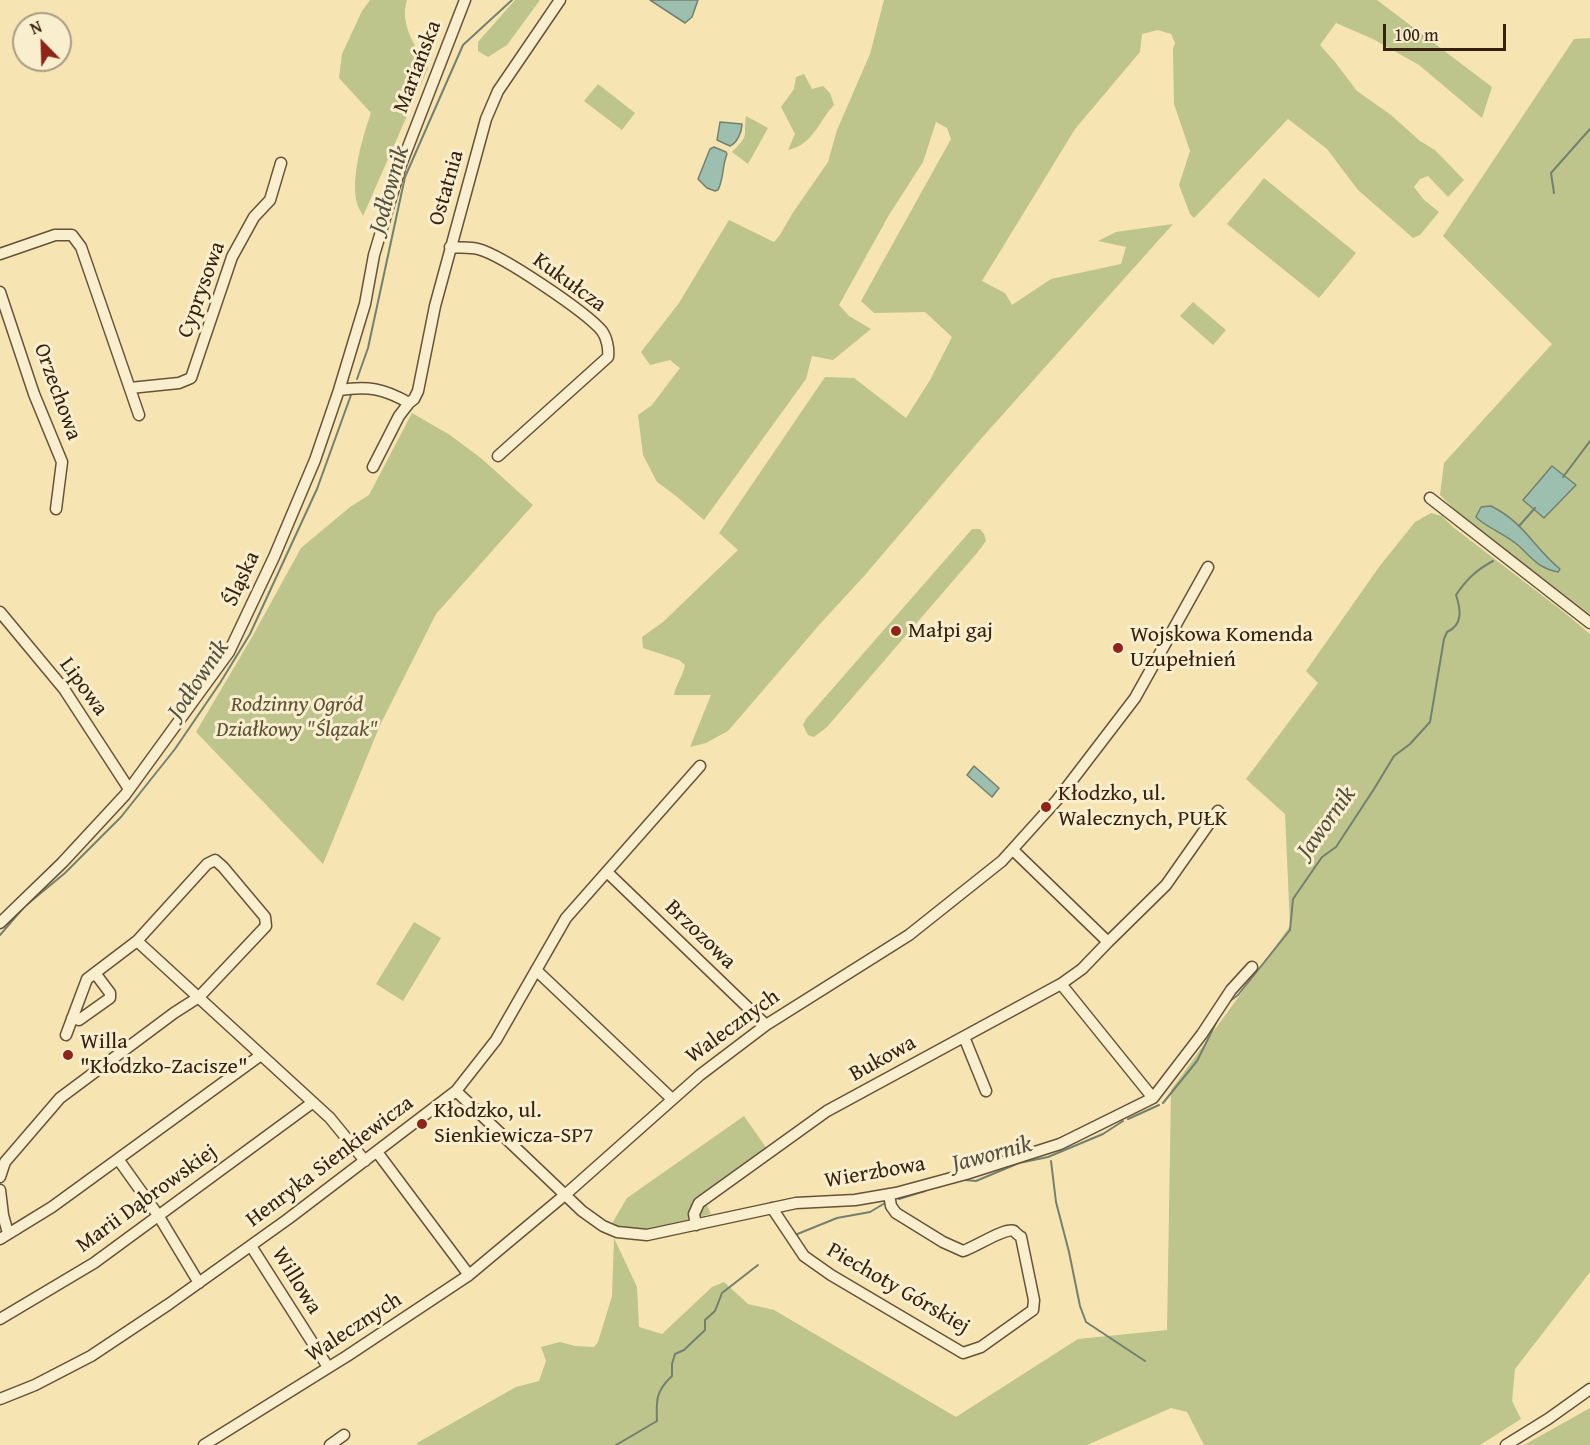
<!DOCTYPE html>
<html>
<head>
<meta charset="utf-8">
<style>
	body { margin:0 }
	#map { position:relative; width:1590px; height:1445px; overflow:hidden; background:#f6e5b3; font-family:"Gentium Book Plus",serif }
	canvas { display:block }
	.north { position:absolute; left:12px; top:12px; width:60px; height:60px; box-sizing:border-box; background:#f9eece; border:2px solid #ab9c82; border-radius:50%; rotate:337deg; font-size:16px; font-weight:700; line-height:24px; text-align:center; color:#362110 }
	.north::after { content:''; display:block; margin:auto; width:21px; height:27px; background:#8f2418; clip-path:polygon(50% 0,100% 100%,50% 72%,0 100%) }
	.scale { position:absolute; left:1383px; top:24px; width:123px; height:27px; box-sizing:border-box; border:3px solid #362110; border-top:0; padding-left:8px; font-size:18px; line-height:21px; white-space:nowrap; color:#362110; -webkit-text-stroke:4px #f9eece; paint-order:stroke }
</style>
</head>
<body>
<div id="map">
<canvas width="1590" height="1445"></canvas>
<div class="north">N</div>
<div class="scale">100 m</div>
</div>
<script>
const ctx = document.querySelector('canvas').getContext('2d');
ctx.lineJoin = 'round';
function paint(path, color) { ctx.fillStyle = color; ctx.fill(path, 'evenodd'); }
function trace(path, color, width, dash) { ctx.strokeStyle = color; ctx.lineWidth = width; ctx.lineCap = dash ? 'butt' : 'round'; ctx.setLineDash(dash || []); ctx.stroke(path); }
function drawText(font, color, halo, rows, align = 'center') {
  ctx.font = font + ' "Gentium Book Plus",serif'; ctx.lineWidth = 6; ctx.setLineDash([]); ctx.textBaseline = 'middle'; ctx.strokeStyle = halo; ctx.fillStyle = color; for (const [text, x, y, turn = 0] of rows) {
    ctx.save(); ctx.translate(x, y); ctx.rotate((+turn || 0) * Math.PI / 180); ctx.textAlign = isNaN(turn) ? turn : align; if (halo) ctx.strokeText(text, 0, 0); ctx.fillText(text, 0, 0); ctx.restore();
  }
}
paint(new Path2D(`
	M370,0h37c-8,25 9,47 21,68l-65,148c-2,-4 -5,-9 -6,-13 -7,-23 6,-68 14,-90l-32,-35 3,-24 20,-43z
	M515,0h25l-33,45 -19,12 -10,-6v-9z
	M884,0h493l115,87 -10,31 -63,-53 -46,-26 -37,-16 -16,22 15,17 22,29 34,24 29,26 15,9 29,30 -16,17 -20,-21 -8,3 -6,8 10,13 15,12 -19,23 -7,3 -55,-48 -31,-41 -39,-30 -94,99 -4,-4 -11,-29 11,-34 -16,-47 -1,-55 2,-6 -4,-9 -13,-4 -16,4 -2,18 -65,77 -93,152 23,12 7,12 39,-26 70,-15 5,-17 -28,-6 18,-9 57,-8 -193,216 -115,135 -45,49 -92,107 -22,12 -16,4 21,-52h-37c2,-11 9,-19 11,-30l-6,-5 -36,-12 -1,-11 21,-15 75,-72 -19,-17 106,-156 29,1 52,40 24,-38 22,-43 -27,-25 -51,1 -13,-12 90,-162 -4,-11 -11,-6 -13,40 -34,53 -50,90 10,11 22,13 -38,31 -21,-4 -6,23 -102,141 -28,-24 -19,-14 -14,-27 -5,-40 14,-10 28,-37 -10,-8 -20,5 -9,-13 38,-49 50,-83 45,22 6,-7 12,-21 36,-52 9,-32 33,-76z
	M1590,38v576l-131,-100 -19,-19 4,-32 108,-119 -109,-108 131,-197z
	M804,74l8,15 11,-3 7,7 4,12c-16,17 -21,40 -46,45l7,-16 -14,-27 13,-18 2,-12z
	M598,84l37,29 -13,17 -38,-29z
	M746,116l22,12 -20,36 -16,-12c18,-18 11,-14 14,-36z
	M1264,178l92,75 -37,45 -92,-74z
	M1193,302l33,28 -13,15 -33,-29z
	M412,413l38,22 32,24 51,46 -97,109 -55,109 -58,141 -127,-132 56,-95 49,-89 49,-41 19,-12z
	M1431,513l11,3 11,11 112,86 25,21v638l-75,97 -3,32 9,18 -41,26h-276l-17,-33 -16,-4 -84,37h-669l-1,-2 99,-56 23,-6 7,-20 -5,-14 19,-5 15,4 19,1 4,-5 14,-46 2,-58 23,49 2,40 23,7 50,-47 12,-5 24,22 26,6 182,107 122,-78 89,-9 4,-240 119,-164 -5,-112 -39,-35 72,-96 -12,-12 73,-104 36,-45z
	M972,529h8l4,5 2,7 -9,12 -150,174 -13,10 -6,-2 -5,-10 3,-6z
	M414,922l27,16 -38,63 -27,-17z
	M744,1116l28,40 -66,47 5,11 -67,16 -33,-5 16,-27z
	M1590,1408v37h-66z`), '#bdc48c');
const water = new Path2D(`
	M650,0h48l-6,17 -7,6z
	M720,122l22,2c0,8 -5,19 -12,22l-13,-6z
	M714,147l12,5 1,2c-5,12 -3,24 -9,36l-3,1 -8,-3 -9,-9 12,-30z
	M1552,466l24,19 -32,33 -21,-18z
	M1491,506c34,17 42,41 69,63l-2,3c-20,-4 -26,-14 -39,-26 -12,-11 -29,-17 -41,-27l-2,-2 5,-10z
	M974,766l25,22 -7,9 -25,-22z`);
paint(water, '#9dbfaf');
trace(water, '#74806f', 1.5);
trace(new Path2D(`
	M1554,193l-3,-20 39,-44
	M357,379l11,-31 37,-171 58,-132 49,-45
	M1563,477l27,-36
	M1519,526l16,-18
	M0,935l24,-28 41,-34 56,-56 54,-68 45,-66 30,-49 67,-145 34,-94
	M1230,1001l8,-6 52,-65 3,-31 29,-42 14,-10 38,-58 20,-33 16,-12 20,-22 14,-83 3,-7c16,-7 14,-22 9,-37 10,-15 20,-25 37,-34
	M1163,1103l34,-42 23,-46
	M1128,1119l31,-14
	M1051,1161l5,41 13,50 11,54 6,16 59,39
	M965,1180l11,1 43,-18 29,-6 55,-23 20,-13
	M899,1199l26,-8
	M795,1235l42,-17 33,-6 15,-9
	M616,1445l41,-24c-1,-21 -1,-30 15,-45v-12l3,-10 9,-4 21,-20v-10l10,-9 7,-18 36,-28`), '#74806f', 2);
const minor = new Path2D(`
	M450,247c9,1 20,0 28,2 24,6 108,63 124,82 5,7 7,18 6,26l-110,99
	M0,254l55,-19h17l9,12 58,168
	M0,292l34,102 28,68 -6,47
	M130,388l49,-5 12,-5 41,-121 22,-40 16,-17 11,-37
	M339,390c29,-4 44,-2 70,13l-10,13 -26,51
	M409,403l5,-4 4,-8 17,-85 51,-187 12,-28 62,-91
	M1430,498l160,125
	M0,612l64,77 65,100
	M1013,850l95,92 58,-57 52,-74
	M607,872l159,153
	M0,923l62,-60 63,-68 104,-143 45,-95 41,-97 24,-70 26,-86 9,-49 27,-90 64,-165
	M137,941l193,177 35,43
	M536,970l136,129
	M72,1018l7,2 31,-22v-5l-15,-20
	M964,1037l22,54
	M456,1091l126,120 21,15 14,6 30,3 149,-32 59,-3 41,-7 70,-19 94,-30 93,-46 -92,-114
	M1153,1098l49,-64 29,-44 21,-23
	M377,1152l92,123
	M118,1159l40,56 41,68
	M0,1177l5,-15 55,-64 114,-85 25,-16 67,-71 -1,-9 -42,-50 -8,-7 -8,4 -70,77 -50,38 -21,56
	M0,1190l3,25 5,18
	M772,1208l32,48 27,19 132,78 18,-6 52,-37 1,-10 -13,-63c-1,0 -7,-6 -7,-6 -9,-4 -40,17 -51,20l-20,-9 -47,-29 -5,-7 -2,-12
	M696,1225l-2,-11 5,-11 128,-92 234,-127 21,-15 26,-27
	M0,1239l52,-32 209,-152
	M251,1246l77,121
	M0,1319l94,-56 218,-160
	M0,1399l35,-14 56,-29 78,-52 119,-85 168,-128 40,-51 70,-122 134,-152
	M204,1445l143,-89 122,-81 97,-81 134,-119 66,-50 143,-90 93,-74 55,-61 78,-102 73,-131
	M330,1445l14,-10
	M1506,1445l42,-26 42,-30`);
trace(minor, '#665239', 13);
trace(minor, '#f9eece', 10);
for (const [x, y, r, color] of [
	[896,631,6,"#8f2418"],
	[1118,648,6,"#8f2418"],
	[1046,807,6,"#8f2418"],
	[68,1055,6,"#8f2418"],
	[422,1124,6,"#8f2418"]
]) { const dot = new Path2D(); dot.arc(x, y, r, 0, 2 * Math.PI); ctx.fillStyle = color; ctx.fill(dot); trace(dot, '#f9eece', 2); }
drawText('22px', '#362110', '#f9eece', [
	["Mariańska",418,67,-69],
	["Ostatnia",447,188,-74],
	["Kukułcza",569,283,36],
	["Cyprysowa",202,290,-70],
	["Orzechowa",57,392,70],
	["Śląska",242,579,-65],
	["Lipowa",83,687,54],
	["Brzozowa",700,935,44],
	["Walecznych",733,1027,-36],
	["Bukowa",883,1059,-29],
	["Henryka Sienkiewicza",330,1162,-37],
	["Wierzbowa",875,1173,-10],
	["Marii Dąbrowskiej",147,1199,-36],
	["Willowa",296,1281,58],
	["Piechoty Górskiej",898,1289,30],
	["Walecznych",354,1328,-33]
]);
drawText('22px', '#362110', '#f9eece', [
	["Małpi gaj",908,631],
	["Wojskowa Komenda",1130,635],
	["Uzupełnień",1130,660],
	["Kłodzko, ul.",1058,794],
	["Walecznych, PUŁK",1058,819],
	["Willa",80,1042],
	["\"Kłodzko-Zacisze\"",80,1067],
	["Kłodzko, ul.",434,1111],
	["Sienkiewicza-SP7",434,1136]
], 'left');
drawText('italic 22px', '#5e5235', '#f9eece', [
	["Rodzinny Ogród",297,705],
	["Działkowy \"Ślązak\"",297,730]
]);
drawText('italic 24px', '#555040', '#f9eece', [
	["Jodłownik",390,190,-74],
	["Jodłownik",199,680,-56],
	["Jawornik",1327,823,-54],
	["Jawornik",992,1155,-15]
]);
</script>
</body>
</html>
